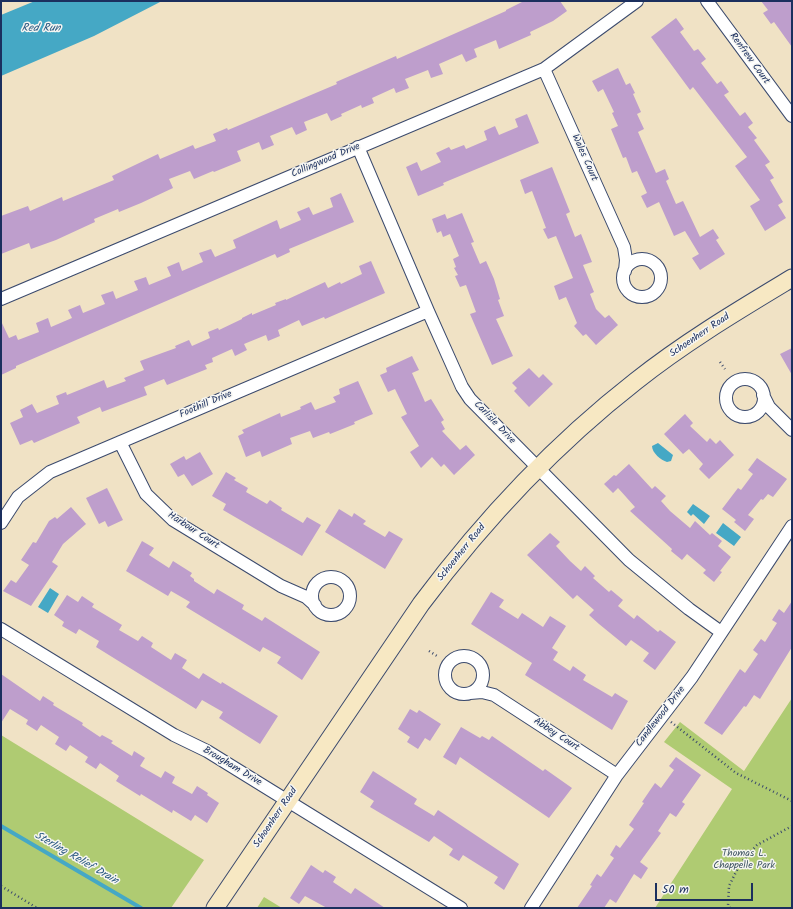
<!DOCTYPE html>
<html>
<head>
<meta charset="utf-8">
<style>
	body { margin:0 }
	#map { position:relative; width:793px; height:909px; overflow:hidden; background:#f0e2c5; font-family:Kalam,sans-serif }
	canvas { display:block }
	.frame { position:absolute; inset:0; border:2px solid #1b2f5e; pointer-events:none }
	.scale { position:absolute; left:655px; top:883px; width:98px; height:18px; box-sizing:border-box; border:2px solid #1b2f5e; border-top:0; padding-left:5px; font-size:12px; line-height:14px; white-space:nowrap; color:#1b2f5e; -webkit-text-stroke:3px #f6f6f2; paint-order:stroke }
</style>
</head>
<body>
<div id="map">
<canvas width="793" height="909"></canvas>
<div class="frame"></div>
<div class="scale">50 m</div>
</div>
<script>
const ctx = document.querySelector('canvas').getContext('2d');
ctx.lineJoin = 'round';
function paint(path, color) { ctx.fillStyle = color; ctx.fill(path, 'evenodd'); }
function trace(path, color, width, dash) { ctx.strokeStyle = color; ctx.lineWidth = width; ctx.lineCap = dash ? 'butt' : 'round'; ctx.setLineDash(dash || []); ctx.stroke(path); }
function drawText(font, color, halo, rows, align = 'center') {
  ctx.font = font + ' Kalam,sans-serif'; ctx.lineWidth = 3; ctx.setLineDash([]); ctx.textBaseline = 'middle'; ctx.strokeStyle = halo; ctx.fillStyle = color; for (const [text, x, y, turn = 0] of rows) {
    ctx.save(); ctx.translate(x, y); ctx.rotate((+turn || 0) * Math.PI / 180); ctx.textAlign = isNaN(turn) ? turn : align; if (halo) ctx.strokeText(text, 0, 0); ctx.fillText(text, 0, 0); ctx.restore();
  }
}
paint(new Path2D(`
	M792,698v210h-137l77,-119 -68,-47 16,-20 64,49z
	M1,735l203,125 -33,48h-170z
	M264,897l18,11h-25z`), '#afcb72');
paint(new Path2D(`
	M35,1h127l-68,35 -93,40v-61z
	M658,443l15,12 -2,6 -4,1c-6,-2 -15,-9 -15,-16z
	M693,504l17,12 -6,8 -11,-10 -2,2 -4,-4z
	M723,523l18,14 -7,9 -18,-13z
	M50,588l9,6 -11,19 -10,-6z`), '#45a8c5');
trace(new Path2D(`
	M1,826l140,82`), '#45a8c5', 4);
paint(new Path2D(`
	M524,1h36l7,10 -14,10 -23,11 1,3 -32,14 -3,-9 -22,9 3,8 -11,5 -4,-8 -23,10 4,10 -12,4 -3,-8 -23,9 4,9 -13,5 -2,-5 -22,10 2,5 -12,5 -1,-3 -20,9 1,2 -11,5 -4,-8 -23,9 3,8 -11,5 -4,-8 -22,9 4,9 -12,5 -3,-8 -22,9 4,10 -27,11 -1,-1 -19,8 -4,-8 -21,8 4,9 -32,15 -22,9 -1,-3 -24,10 1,3 -39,18 -25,9 -2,-6 -28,11v-38l27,-10 2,5 32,-14 1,4 51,-21 -2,-4 46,-22 2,5 33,-14 2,4 21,-8 -3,-7 14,-6 1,2 109,-46 -1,-2 60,-26 1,3 109,-48v-1z
	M761,1h31v46l-18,-25 -3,2 -8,-11 5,-3z
	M676,18l8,11 -4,3 14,19 4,-2 8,10 -5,4 16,21 4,-3 8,11 -5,3 16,21 5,-4 8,11 -5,4 9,11 -3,2 16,22 -5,3 9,13 -4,2 13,22 -5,3 8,13 -21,13 -15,-25 10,-6 -25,-34 12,-9 -54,-70 -3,3 -39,-53z
	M618,68l8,17 4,-2 5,10 -2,1 8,18 -4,2 7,15 -6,3 18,41 9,-4 4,10 -3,2 10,23 7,-3 17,36 13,-8 6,9 -3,2 9,14 -25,16 -8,-12 7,-4 -14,-23 -11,5 -15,-34 -12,6 -6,-12 6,-3 -10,-22 -5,2 -6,-16 -3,1 -12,-29 7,-3 -6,-13 2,-1 -11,-23 -5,3 -6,-11z
	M527,114l12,29 -96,40 1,2 -26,11 -12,-29 11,-5 4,9 20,-9 -5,-9 13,-6 2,3 13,-5 2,4 21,-9 -3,-9 11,-5 4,9 19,-8 -3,-8z
	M552,167l18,45 -4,2 9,23 6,-3 11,28 -9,3 11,27 -4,2 6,15 9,9 4,-3 9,10 -22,20 -10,-11 -3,2 -9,-10 3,-3 -11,-26 -7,3 -5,-14 19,-8 -17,-42 -8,3 -5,-10 3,-1 -14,-37 -7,3 -5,-14z
	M341,193l13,29 -65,27 1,3 -13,6 -2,-4 -259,112v2l-15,7v-54l8,17 7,-3 2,5 21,-8 -3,-9 12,-5 3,9 21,-9 -4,-8 12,-5 3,8 22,-9 -4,-9 12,-4 3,8 22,-9 -4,-9 12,-4 3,8 22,-9 -4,-9 12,-5 3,9 21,-9 -4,-9 12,-4 4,8 21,-9 -3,-8 44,-20 3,9 21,-9 -4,-8 12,-5 4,8 20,-8 -3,-9z
	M462,213l12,29 -3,1 9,21 6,-3 8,18 6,20 -2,1 6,16 -8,3 17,37 -21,9 -22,-51 6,-2 -10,-27 -6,2 -5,-11 3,-1 -4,-7 2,-1 -3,-8 6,-3 -9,-22 -7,3 -2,-6 -4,2 -5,-14 13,-5 2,5z
	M371,261l14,32 -60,26 -1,-2 -22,9 -3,-6 -21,10 2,6 -12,5 -2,-6 -22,9 3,6 -12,6 -3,-7 -20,9 1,4 -8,3 2,4 -40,16 -3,-6 -20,8 3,8 -45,17 -2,-5 -23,10 3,6 -46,20 -2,-3 -12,5 -10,-22 13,-6 -3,-7 12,-6 5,9 22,-9 -3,-8 10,-4 1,3 37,-15 3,8 19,-7 -2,-3 20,-8 -4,-9 36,-13 -1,-2 14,-6 3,6 18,-8 -2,-6 10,-4 1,2 23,-11v-1l10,-5v2l24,-10 -1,-2 11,-4v1l39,-18 3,6 12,-6 1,2 21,-10 -3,-8z
	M792,348v27l-12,-21z
	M412,356l7,14 -7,3 13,29 6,-3 13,21 -3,2 4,7 -3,2 18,19 6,-5 9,10 -21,20 -10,-11 -3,3 -9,-10 -11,11 -11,-16 9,-6 -18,-29 6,-3 -12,-25 -7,3 -8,-17 7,-3 -1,-4z
	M529,368l10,10 4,-4 10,10 -24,23 -15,-16 3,-3 -5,-5z
	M358,381l15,33 -19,8 1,2 -25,10 -1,-2 -16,6 -3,-7 -20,7 2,6 -30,13 -2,-6 -14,6 -8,-21 6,-3 -2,-3 38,-17 1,4 20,-8 -1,-2 11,-5 4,8 21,-8 -3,-5 7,-3 -1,-5z
	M685,414l8,9 -3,3 17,16 3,-4 6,6 4,-4 14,15 -25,24 -10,-10 4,-5 -14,-15 -6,5 -19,-20z
	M200,452l13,22 -21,12 -8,-12 -6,3 -8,-13 14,-8 2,4z
	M757,458l30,21 -14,18 -5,-3 -5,6 -2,-1 -13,16 6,4 -9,12 -11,-9 2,-2 -14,-11 16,-21 3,2 12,-16 -5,-4z
	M629,464l23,25 3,-3 11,10 -5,5 9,10 20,17 5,-7 15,14 2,-2 10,8 -4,5 13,11 -11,14 2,1 -8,10 -11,-9 3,-3 -19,-16 -5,6 -11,-9 1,-2 -42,-38 5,-4 -17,-19 -5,5 -9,-9 10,-9 2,1z
	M226,472l10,6 -2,2 14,8 -2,4 21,12 3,-4 12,8 -1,2 22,13 4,-6 14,8 -19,31 -79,-46 3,-6 -14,-8z
	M107,488l16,32 -15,7 -3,-6 -6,3 -13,-26z
	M71,507l15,17 -23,20 -11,18 6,4 -27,40 -28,-15 8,-11 5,3 13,-18 -8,-5 12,-18 3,1 13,-22 6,-4 2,2z
	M339,509l13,8 2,-4 12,8 -3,3 22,13 4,-6 14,8 -18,30 -60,-37z
	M550,533l10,9 -4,4 14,15 11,10 4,-5 10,10 -2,2 16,14 2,-2 12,10 -5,6 16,13 3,-4 21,17 2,-2 16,12 -21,28 -12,-9 6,-8 -18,-13 -5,6 -27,-22 -10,-9 5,-5 -17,-15 -4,4 -46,-44z
	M142,541l12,7 -5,7 20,13 4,-7 19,12 -2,3 4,3v2l20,13 3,-5 27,16 -2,4 20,12 3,-4 55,35 -18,28 -25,-17 4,-6 -18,-10 -3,5 -74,-45 4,-5 -19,-11 -3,5 -42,-25z
	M491,592l13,8 -5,7 19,12 4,-6 21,14 7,-11 16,10 -14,22 6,4 -5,8 17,11 3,-5 13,9 -3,5 29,17 3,-4 13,8 -16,29 -87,-55 7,-12 -61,-39z
	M67,595l11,7 4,-6 12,8 -2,3 30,18 -3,5 19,11 4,-5 11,7 -2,4 20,13 4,-7 12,7 -5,8 17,11 4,-6 18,11 1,-2 56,34 -18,28 -41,-26 4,-6 -21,-12 -6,9 -100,-62 3,-6 -20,-12 -3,5 -14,-8 2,-4 -10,-7z
	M792,601v46l-32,52 -6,-4 -8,12 -2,-1 -22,29 -18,-12 36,-54 5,4 13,-19 -5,-4 8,-11 4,3 12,-19 -5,-3 7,-11 5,4z
	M1,674l39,27 3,-5 11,7 -1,2 30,18 -1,2 18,12 2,-2 11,6 -2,2 21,13 2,-5 11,7 -5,8 21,12 4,-7 10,6 -3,6 20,11 5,-8 11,7 -1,2 12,8 -12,20 -12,-8 -4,6 -18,-11 -1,3 -31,-19 -1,2 -24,-15 3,-5 -19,-13 -4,6 -11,-7 3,-5 -18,-12 -4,6 -11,-7 4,-7 -18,-12 -4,6 -11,-7 2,-4 -18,-11 -9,14z
	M410,709l7,4 2,-3 22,14 -11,17 -5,-3 -7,11 -11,-7 3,-5 -12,-8z
	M461,727l19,11 2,-2 7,4 3,-4 51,35 2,-2 27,19 -23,30 -89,-61 -4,8 -13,-8z
	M676,757l25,18 -19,27 3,2 -9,13 -6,-4 -12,18 3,2 -21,29 8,6 -7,11 -7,-5 -18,29 -6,-4 -6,9h-27l15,-22 -2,-1 7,-11 4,3 13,-19 -4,-3 6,-10 4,3 14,-19 -5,-4 15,-22 -2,-1 13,-19 6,5 13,-18 -5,-4z
	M373,771l44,28 -3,5 20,12 4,-6 81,54 -15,26 -10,-7 4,-6 -35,-22 -4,6 -10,-6 4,-6 -19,-13 -5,6 -59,-35 4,-6 -14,-9z
	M311,865l12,8 2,-3 11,7 -3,5 18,12 4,-6 30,20h-58l-22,-12 -6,8 -9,-6z`), '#be9ecc');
const minor = new Path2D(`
	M707,1l85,115
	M544,69l80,178 2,13 -1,11
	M358,147l70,164 34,76 8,12 159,161 60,49 32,23
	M623 278a19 19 0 1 1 38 0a19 19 0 1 1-38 0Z
	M1,299l543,-230 93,-68
	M726 398a19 19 0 1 1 38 0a19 19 0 1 1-38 0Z
	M763,395l6,12 23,23
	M120,442l26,52 27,26 108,66 25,11 9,8
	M1,523l17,-26 32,-25 378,-161
	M312 596a19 19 0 1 1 38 0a19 19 0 1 1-38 0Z
	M1,629l173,106 33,16 254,157
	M445 675a19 19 0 1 1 38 0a19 19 0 1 1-38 0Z
	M470,693l12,-1 12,3 123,80
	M531,908l86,-133 75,-98 100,-151`);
const secondary = new Path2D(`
	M215,908l206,-304c62,-83 133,-159 215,-223 49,-39 103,-71 156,-103`);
trace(minor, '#3b4a6d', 14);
trace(secondary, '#3b4a6d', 19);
trace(new Path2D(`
	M720,362l5,7
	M429,651l8,5
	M671,722l65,51 56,28
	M1,886l36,22
	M730,908l-2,-2 1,-20 11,-22 17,-19 35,-19`), '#3b4a6d', 2.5, [1, 3]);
trace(minor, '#fff', 12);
trace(secondary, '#f7e8c3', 17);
drawText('10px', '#1b2f5e', '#f6f6f2', [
	["Renfrew Court",749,59,54],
	["Wales Court",584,158,66],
	["Collingwood Drive",326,161,-23],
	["Schoenherr Road",700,336,-34],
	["Foothill Drive",206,405,-23],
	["Carlisle Drive",494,423,46],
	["Harbour Court",193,531,33],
	["Schoenherr Road",462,553,-51],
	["Candlewood Drive",661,717,-52],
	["Abbey Court",556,735,33],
	["Brougham Drive",232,767,31],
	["Schoenherr Road",276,818,-56]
]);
drawText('10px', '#405663', '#f6f6f2', [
	["Thomas L.",744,854],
	["Chappelle Park",744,866]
]);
drawText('italic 11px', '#2a5982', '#f6f6f2', [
	["Red Run",41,29],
	["Sterling Relief Drain",76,859,30]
]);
</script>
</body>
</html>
